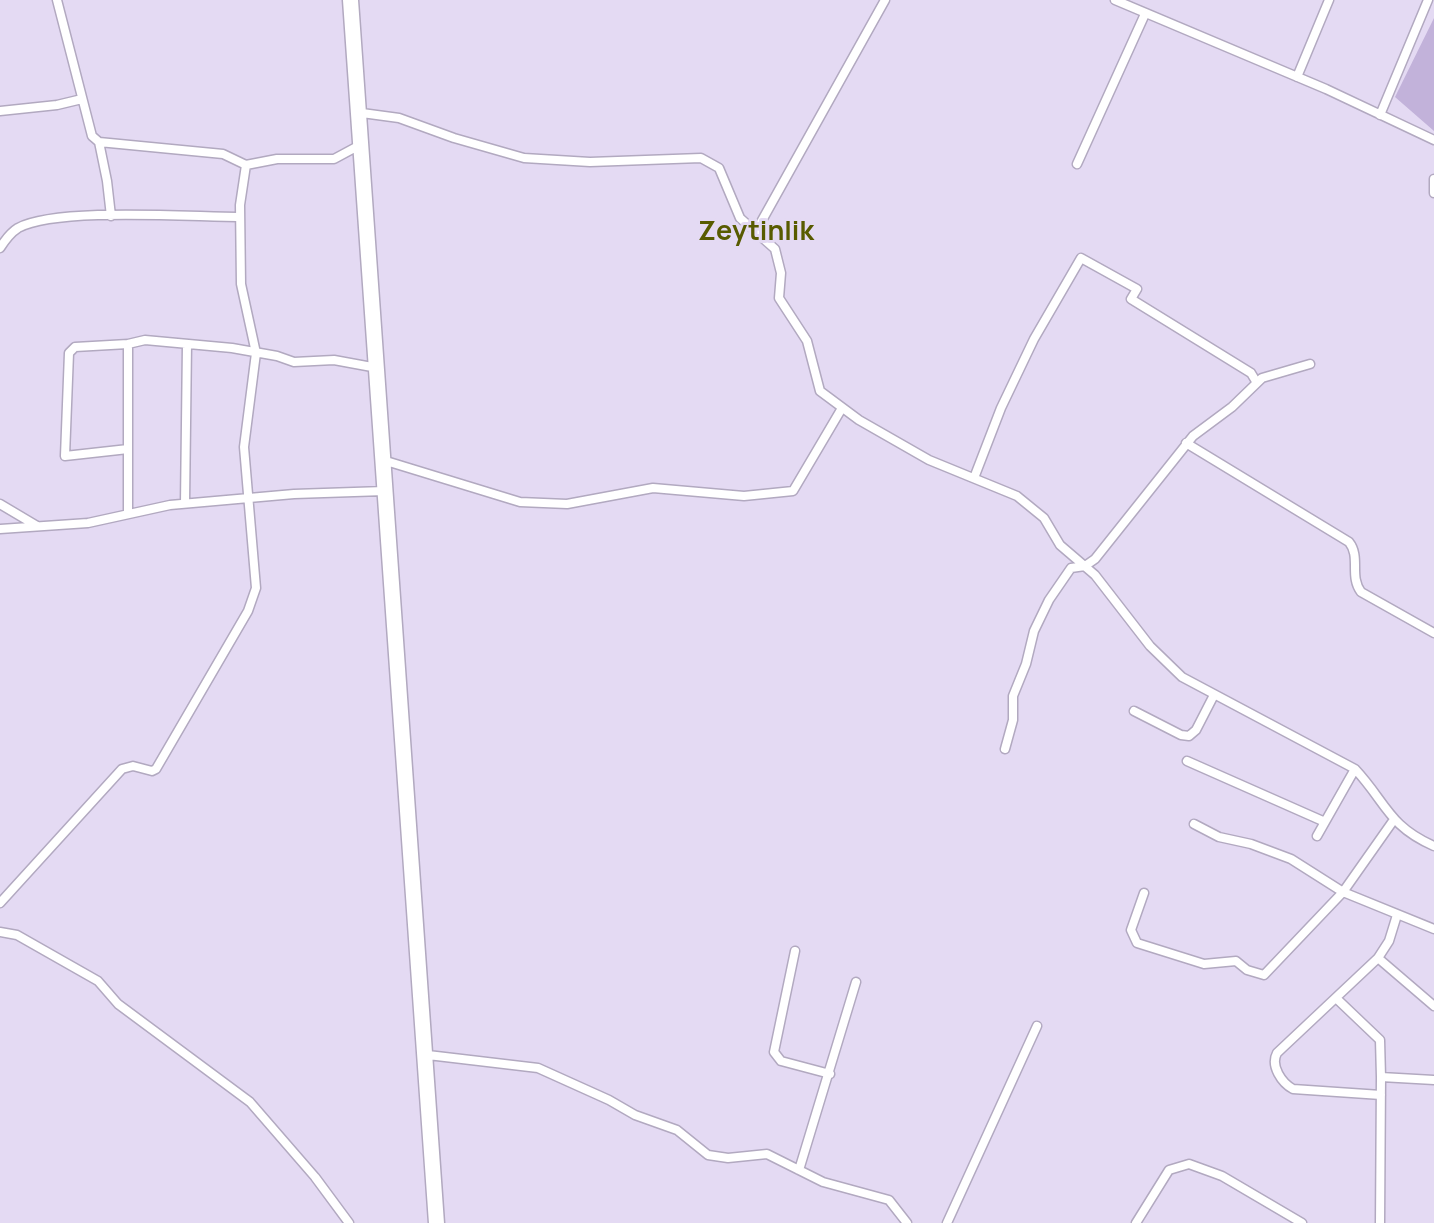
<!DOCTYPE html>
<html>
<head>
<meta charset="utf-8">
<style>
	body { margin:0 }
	canvas { display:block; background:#e4daf3 }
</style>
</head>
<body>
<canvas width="1434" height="1223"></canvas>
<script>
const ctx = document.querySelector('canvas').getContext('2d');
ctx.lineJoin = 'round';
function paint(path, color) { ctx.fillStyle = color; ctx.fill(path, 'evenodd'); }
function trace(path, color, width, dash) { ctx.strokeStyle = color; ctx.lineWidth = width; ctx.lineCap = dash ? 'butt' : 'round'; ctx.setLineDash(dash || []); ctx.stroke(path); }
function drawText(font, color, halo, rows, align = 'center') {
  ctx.font = font + ' Manrope,sans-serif'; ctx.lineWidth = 6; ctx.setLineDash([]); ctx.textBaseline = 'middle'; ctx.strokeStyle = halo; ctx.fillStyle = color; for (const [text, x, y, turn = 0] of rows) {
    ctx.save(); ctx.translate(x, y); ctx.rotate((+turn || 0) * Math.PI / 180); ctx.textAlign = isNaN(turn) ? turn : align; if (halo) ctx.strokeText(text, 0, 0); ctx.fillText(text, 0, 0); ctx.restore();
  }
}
paint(new Path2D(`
	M1434,18v113l-39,-34z`), '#c2b2da');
const minor = new Path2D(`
	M57,0l35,136 7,6 124,12 23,11
	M347,0l86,1223
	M354,0l86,1223
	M1115,0l211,89 108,51
	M1297,77l32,-77
	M0,111l57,-6 25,-6
	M362,113l37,5 55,20 70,20 66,4 111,-4 18,10 21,50 35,31 6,24 -2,25 28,43 13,50 39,29 70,40 88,36 27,22 16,27 35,30 55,71 32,31 173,92c31,33 33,57 79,77
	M1380,115l48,-115
	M99,142l8,39 4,35
	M1077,164l68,-150
	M1434,179v14
	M755,233l130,-233
	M0,248c5,-8 10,-15 18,-20 39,-21 173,-11 222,-11
	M1186,443l163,99c12,15 0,34 12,50l73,41
	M128,449l-63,7 4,-103 6,-6 53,-3
	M386,461l134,41 47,2 86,-16 91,8 49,-5 49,-83
	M974,478l27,-70 33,-69 47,-81 56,31 -6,10 120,74 6,10
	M185,503l2,-159
	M0,504l37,22
	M128,514v-170l17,-4 87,8 45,8 17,6 40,-2 38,7
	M0,529l88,-6 82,-18 124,-11 90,-3
	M1134,711l47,24 8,1 7,-6 18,-35
	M1005,749l8,-29v-24l13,-32 8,-33 15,-31 22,-32 14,-2 10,-7 98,-123 39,-29 30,-29 48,-14
	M1187,761l138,61
	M1194,824l25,13 32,7 40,15 52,33 91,37
	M1317,836l38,-67
	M1144,893l-13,37 6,13 67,21 32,-3 11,9 17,5 79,-83 50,-71
	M0,903l122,-134 11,-3 19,5 4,-2 92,-158 8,-23 -12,-141 12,-94 -15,-69 -1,-79 6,-40 31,-6h57l26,-14
	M0,932l17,3 81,46 20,23 132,98 65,75 34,46
	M795,951l-21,101 7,9 49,13
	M1378,958l56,48
	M1337,999l43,41 1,37
	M428,1055l110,13 71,32 26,15 42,15 31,25 20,3 39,-4 56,28 66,18 18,23
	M1381,1095l-88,-6c-11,-6 -23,-23 -16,-36l101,-95 11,-17 8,-26
	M799,1170l57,-188
	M947,1223l90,-197
	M1136,1223l33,-53 20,-6 33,12 80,47
	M1380,1223l1,-146 53,3`);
trace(minor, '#b2a9c0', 11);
trace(minor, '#fff', 8);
drawText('bold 27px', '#585b00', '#e4daf3', [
	["Zeytinlik",756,232]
]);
</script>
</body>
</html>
